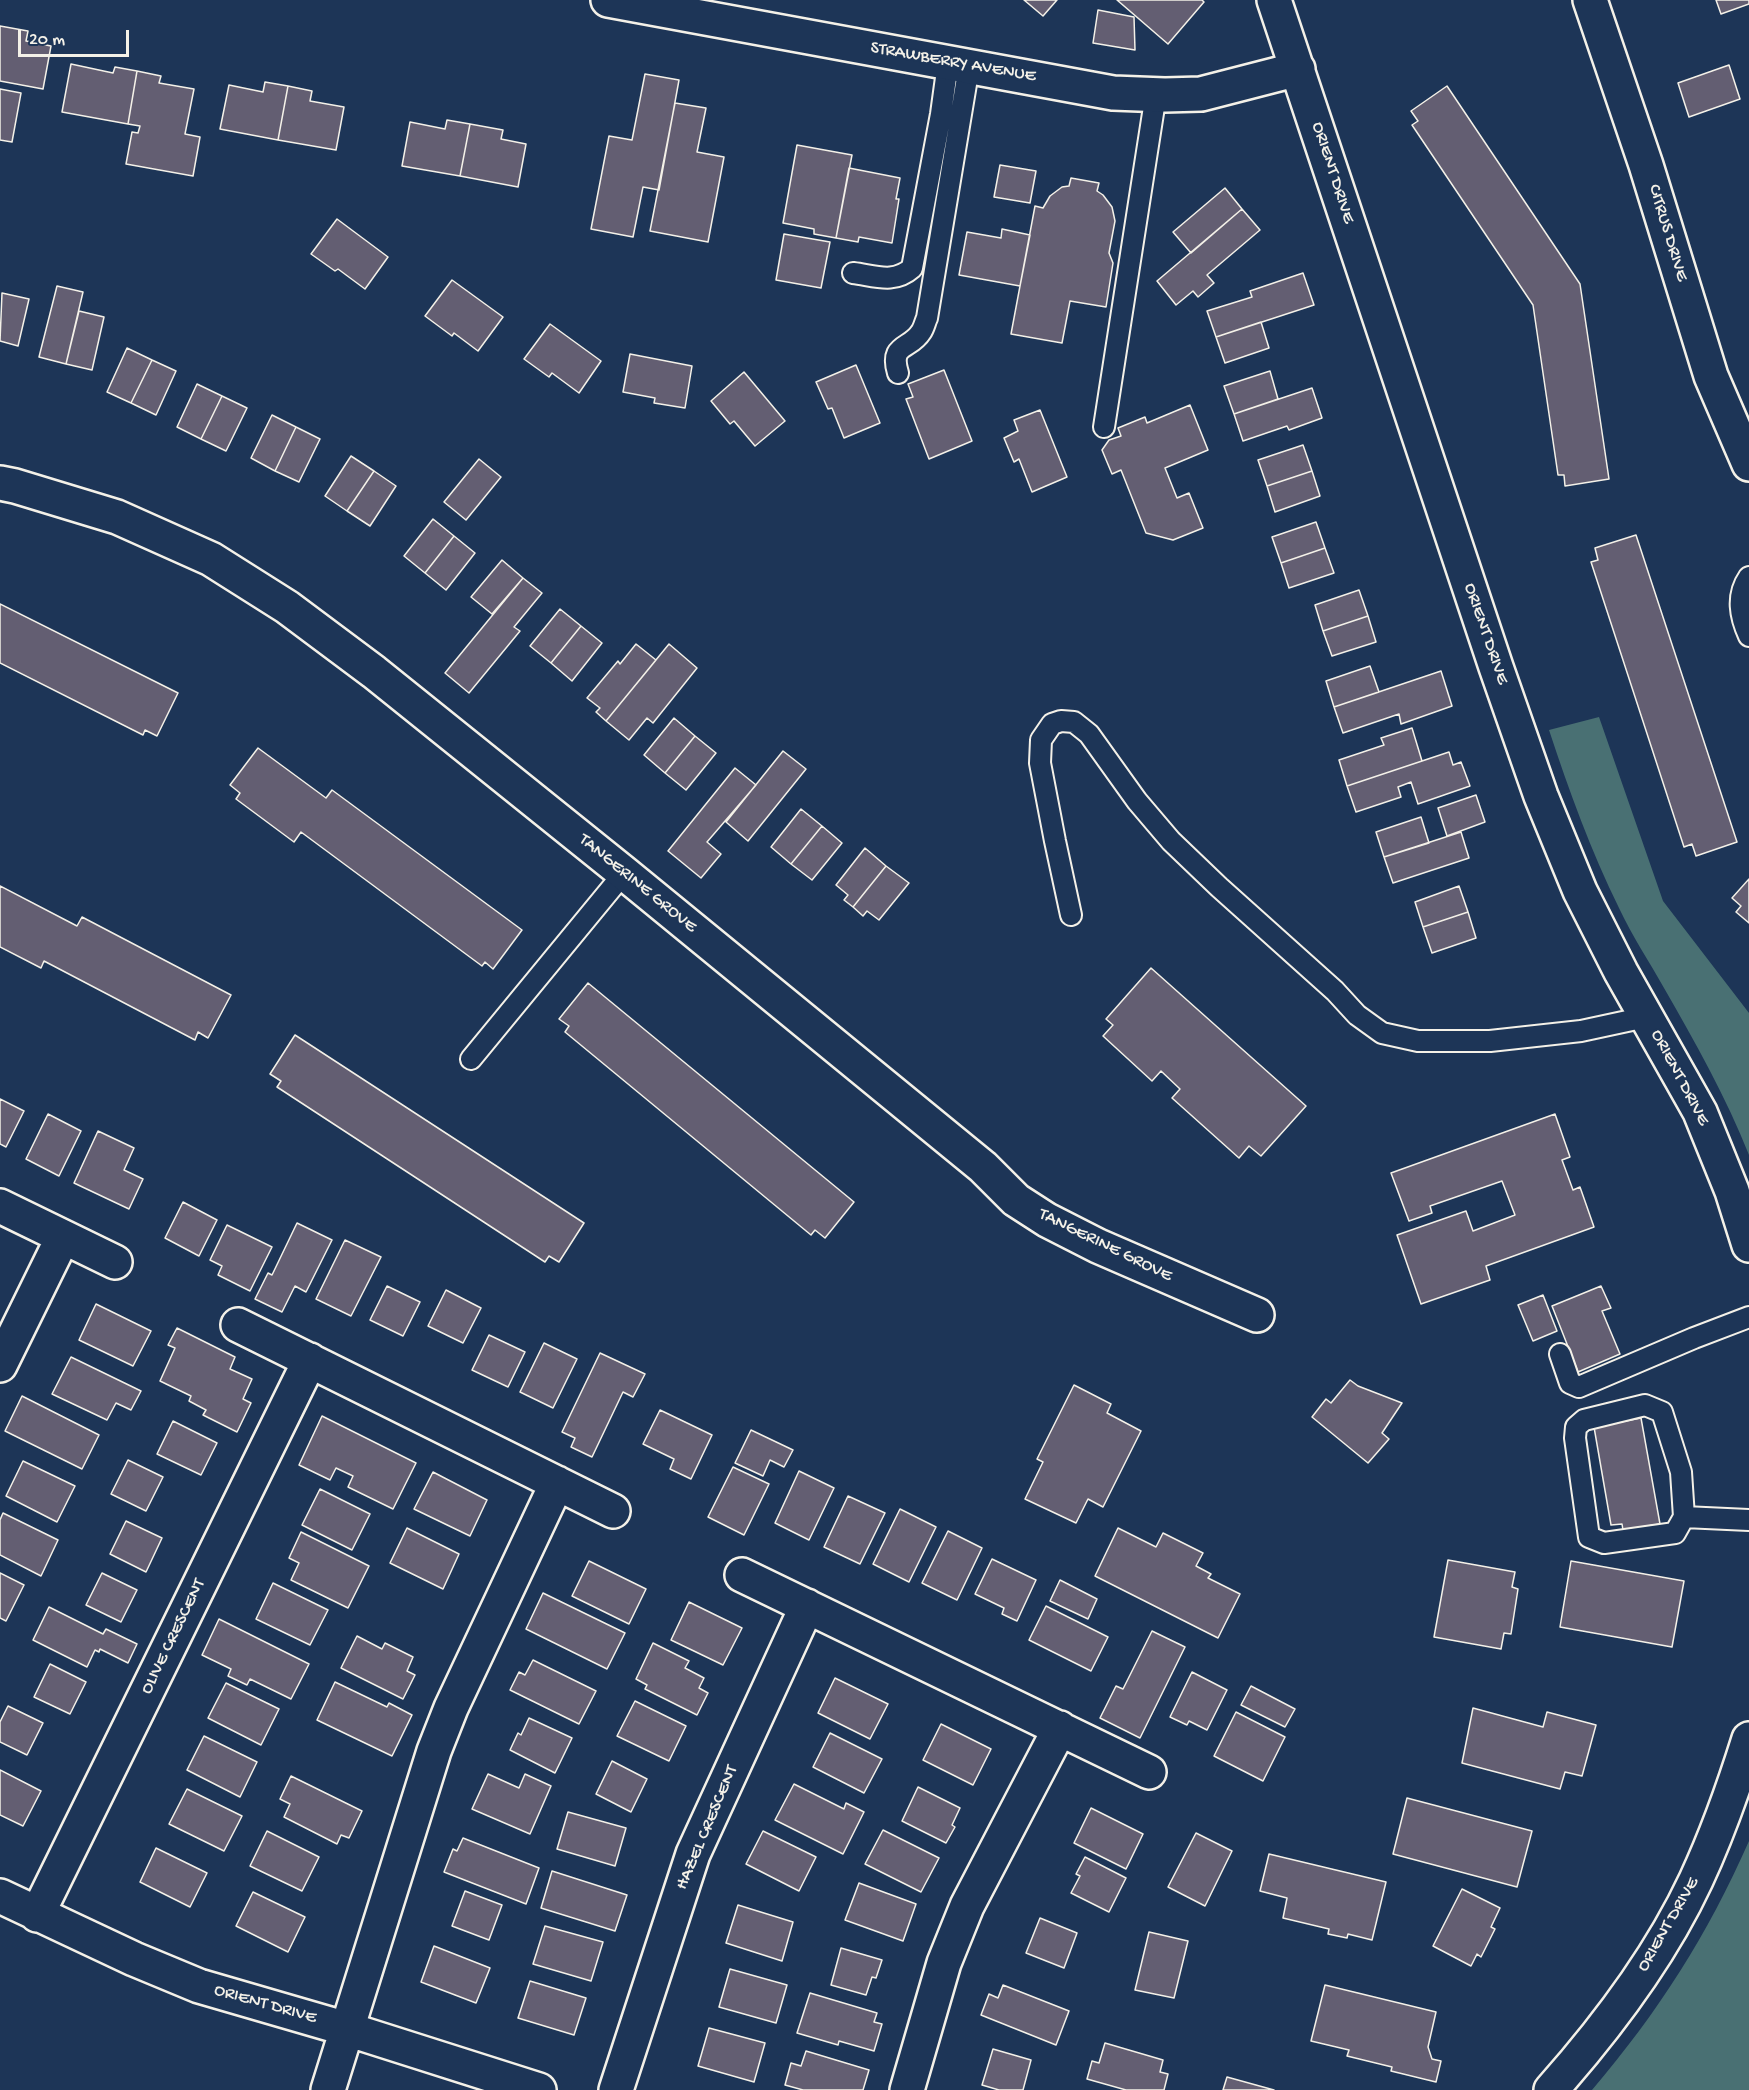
<!DOCTYPE html>
<html>
<head>
<meta charset="utf-8">
<style>
	body { margin:0 }
	#map { position:relative; width:1749px; height:2090px; overflow:hidden; background:#1d3557; font-family:"Gochi Hand",sans-serif }
	canvas { display:block }
	.scale { position:absolute; left:18px; top:30px; width:111px; height:27px; box-sizing:border-box; border:3px solid #f4f1e8; border-top:0; padding-left:8px; font-size:18px; line-height:21px; white-space:nowrap; color:#f4f1e8; -webkit-text-stroke:4px #1d3557; paint-order:stroke }
</style>
</head>
<body>
<div id="map">
<canvas width="1749" height="2090"></canvas>
<div class="scale">20 m</div>
</div>
<script>
const ctx = document.querySelector('canvas').getContext('2d');
ctx.lineJoin = 'round';
function paint(path, color) { ctx.fillStyle = color; ctx.fill(path, 'evenodd'); }
function trace(path, color, width, dash) { ctx.strokeStyle = color; ctx.lineWidth = width; ctx.lineCap = dash ? 'butt' : 'round'; ctx.setLineDash(dash || []); ctx.stroke(path); }
function drawText(font, color, halo, rows, align = 'center') {
  ctx.font = font + ' "Gochi Hand",sans-serif'; ctx.lineWidth = 4.5; ctx.setLineDash([]); ctx.textBaseline = 'middle'; ctx.strokeStyle = halo; ctx.fillStyle = color; for (const [text, x, y, turn = 0] of rows) {
    ctx.save(); ctx.translate(x, y); ctx.rotate((+turn || 0) * Math.PI / 180); ctx.textAlign = isNaN(turn) ? turn : align; if (halo) ctx.strokeText(text, 0, 0); ctx.fillText(text, 0, 0); ctx.restore();
  }
}
paint(new Path2D(`
	M1599,717l64,184 86,112v142c-23,-58 -54,-113 -85,-167 -15,-27 -32,-52 -45,-80 -28,-57 -50,-117 -70,-178z
	M1749,1841v249h-157c67,-79 115,-154 157,-249z`), '#497073');
const building = new Path2D(`
	M1024,0h33l-14,16z
	M1117,0h85l2,2 -36,42z
	M1716,0h33v4l-28,10z
	M1098,10l36,7 1,33 -42,-7z
	M0,26l28,5 -2,10 25,5 -8,43 -43,-8z
	M71,64l42,9 2,-6 22,4 -9,53 -66,-12z
	M1729,65l11,34 -51,18 -11,-34z
	M137,71l24,5 -2,7 35,6 -9,45 15,3 -7,39 -67,-12 6,-32 6,1 2,-7 -12,-2z
	M645,74l34,6 -20,110 -16,-3 -10,50 -42,-8 18,-93 23,4z
	M265,82l23,4 -10,54 -58,-11 9,-44 34,7z
	M288,86l24,5 -2,10 34,6 -8,43 -58,-10z
	M1447,86l133,198 29,195 -44,7 -1,-11h-6l-25,-170 -121,-180 6,-4 -7,-10z
	M0,89l21,4 -9,49 -12,-2z
	M675,103l31,5 -9,44 27,5 -16,85 -58,-11z
	M447,120l23,4 -10,52 -58,-10 8,-44 35,7z
	M470,124l33,6 -2,9 25,5 -8,43 -58,-11z
	M797,145l55,10 -16,83 -22,-4v-5l-31,-6z
	M1000,165l36,6 -6,32 -36,-6z
	M849,168l51,10 -4,21h3l-7,44 -33,-6 -1,5 -22,-4z
	M1071,178l28,5 -2,8 6,4 9,12 3,14 -6,32 4,10 -7,44 -36,-6 -8,42 -51,-9 24,-128 8,2 7,-12 12,-9 7,-1z
	M1225,188l17,21 -51,44 -18,-21z
	M1242,209l18,21 -53,45 7,8 -16,14 -5,-6 -17,14 -19,-24z
	M337,219l51,38 -23,32 -27,-20 -3,2 -24,-17z
	M1002,229l28,6 -10,51 -61,-11 8,-43 34,6z
	M784,234l46,8 -9,46 -45,-8z
	M1303,273l11,32 -98,32 -9,-26 45,-14 -2,-6z
	M452,280l51,37 -25,34 -24,-18 -2,3 -27,-20z
	M57,286l26,6 -17,72 -27,-7z
	M2,293l27,6 -11,47 -18,-5z
	M79,311l25,6 -12,53 -26,-6z
	M1261,322l8,26 -44,15 -9,-26z
	M550,324l51,37 -22,32 -27,-20 -3,4 -25,-18z
	M127,348l25,12 -21,43 -24,-11z
	M630,354l62,12 -7,42 -31,-5 1,-5 -32,-6z
	M152,360l24,11 -20,44 -25,-12z
	M856,365l24,58 -36,15 -12,-30 -4,1 -12,-27z
	M944,370l28,71 -43,18 -23,-60 7,-2 -5,-13z
	M1270,371l8,28 -44,15 -10,-28z
	M744,372l41,49 -30,25 -21,-25 -4,3 -19,-23z
	M197,384l25,12 -21,43 -24,-12z
	M1312,388l10,30 -33,12 -2,-4 -44,15 -9,-27z
	M222,396l25,12 -21,43 -25,-12z
	M1190,405l18,45 -43,18 12,30 12,-5 14,35 -30,12 -27,-7 -25,-63 -9,4 -10,-24 7,-10 12,-4 -3,-8 27,-11 2,6z
	M1040,410l27,67 -35,15 -13,-33 -5,3 -10,-24 14,-7 -4,-11z
	M272,415l24,12 -21,44 -24,-13z
	M296,427l24,12 -21,43 -24,-11z
	M1303,445l9,26 -45,15 -9,-26z
	M351,456l23,15 -27,40 -22,-15z
	M479,459l22,18 -35,43 -22,-18z
	M374,471l22,15 -26,40 -23,-15z
	M1312,471l8,25 -45,16 -8,-26z
	M433,519l21,17 -29,37 -21,-17z
	M1316,522l9,26 -44,15 -9,-26z
	M1636,535l101,307 -41,14 -4,-12 -8,3 -93,-285 7,-2 -3,-12z
	M454,536l21,17 -29,37 -21,-17z
	M1325,548l9,25 -45,15 -8,-25z
	M502,560l21,18 -31,36 -21,-17z
	M523,578l19,15 -28,34 6,4 -51,62 -24,-20z
	M1359,590l9,26 -45,15 -8,-26z
	M0,604l178,89 -21,43 -12,-6 -2,5 -143,-72z
	M560,609l21,17 -30,37 -21,-17z
	M1368,616l8,26 -44,14 -9,-25z
	M581,626l21,17 -30,38 -21,-18z
	M636,644l20,16 -50,61 -10,-9 4,-4 -13,-10 31,-37 2,3z
	M669,644l28,24 -44,55 -6,-5 -18,22 -23,-19z
	M1370,666l9,26 -45,15 -8,-26z
	M1441,671l11,35 -51,18 -2,-10 -56,19 -9,-26z
	M674,718l21,18 -30,37 -21,-18z
	M1412,728l10,33 -75,25 -8,-26 45,-15 -3,-7z
	M695,736l21,17 -30,37 -21,-17z
	M258,748l68,50 6,-8 190,140 -29,39 -8,-7 -3,4 -181,-134 -7,10 -58,-43 4,-6 -10,-8z
	M783,751l23,18 -58,72 -22,-19z
	M1449,752l4,13 8,-3 9,24 -52,18 -7,-22 -13,5 3,10 -45,15 -9,-26z
	M735,768l21,17 -49,57 14,12 -20,24 -33,-27z
	M1476,795l9,27 -38,14 -9,-28z
	M801,809l21,17 -31,38 -20,-17z
	M1421,817l8,26 -45,14 -8,-25z
	M822,826l20,17 -30,37 -21,-16z
	M1461,832l8,26 -76,25 -9,-26z
	M865,848l21,18 -33,41 -9,-7 4,-5 -12,-10z
	M886,866l23,17 -30,37 -12,-9 -4,5 -10,-9z
	M1749,879v44l-13,-11 5,-6 -9,-8z
	M0,886l77,40 5,-9 149,78 -23,43 -10,-6 -3,8 -151,-79 -3,7 -41,-21z
	M1459,886l9,26 -45,15 -8,-25z
	M1468,912l8,26 -44,15 -9,-26z
	M1151,968l155,138 -45,50 -12,-10 -10,12 -67,-60 8,-9 -19,-18 -9,10 -49,-45 10,-11 -7,-6z
	M588,983l266,219 -29,36 -10,-8 -4,5 -246,-203 4,-6 -10,-7z
	M295,1035l289,188 -25,39 -10,-6 -4,6 -268,-175 4,-6 -11,-7z
	M0,1099l24,12 -18,36 -6,-3z
	M48,1114l33,17 -22,45 -33,-17z
	M1555,1114l15,43 -8,3 11,30 7,-3 14,40 -108,39 4,14 -69,24 -24,-69 69,-24 7,20 42,-16 -13,-34 -72,25 2,7 -23,8 -18,-48z
	M98,1131l36,17 -10,22 19,9 -14,30 -55,-26z
	M183,1202l34,18 -18,36 -34,-18z
	M297,1223l35,17 -26,52 -11,-6 -13,26 -27,-13 13,-26 4,2z
	M227,1225l45,22 -22,44 -32,-16 4,-9 -12,-6z
	M345,1240l36,17 -30,59 -35,-17z
	M387,1286l33,16 -17,34 -33,-16z
	M1601,1286l10,22 -9,3 18,43 -42,18 -26,-66z
	M446,1290l35,18 -18,35 -35,-17z
	M1543,1295l14,36 -24,10 -15,-36z
	M96,1304l55,27 -18,35 -54,-26z
	M177,1328l58,29 -5,12 22,10 -9,20 8,4 -14,29 -34,-17 3,-5 -17,-9 2,-5 -31,-15 15,-33 -7,-3z
	M489,1335l36,17 -17,35 -36,-17z
	M544,1343l33,16 -24,49 -33,-16z
	M600,1353l45,21 -12,23 -10,-5 -31,65 -21,-10 4,-9 -13,-6z
	M71,1357l70,34 -10,19 -15,-7 -9,17 -55,-26z
	M1350,1380l8,6 44,17 -20,30 7,6 -21,24 -56,-46 14,-18 5,4z
	M1074,1385l37,19 -4,9 34,18 -38,76 -15,-8 -12,24 -51,-24 18,-37 -6,-3z
	M22,1396l77,39 -17,34 -77,-38z
	M660,1410l52,25 -21,44 -21,-10 4,-10 -31,-15z
	M322,1416l94,47 -23,46 -45,-22 5,-11 -17,-8 -6,12 -31,-15z
	M1641,1418l19,106 -37,6 -1,-6 -11,1 -17,-98z
	M173,1421l44,22 -16,32 -44,-21z
	M751,1430l42,20 -9,17 -14,-7 -7,16 -28,-13z
	M128,1460l35,17 -17,34 -35,-17z
	M23,1461l52,25 -18,36 -51,-26z
	M733,1467l36,17 -25,51 -36,-18z
	M799,1471l35,17 -25,52 -34,-17z
	M433,1472l54,28 -17,36 -56,-27z
	M320,1489l50,25 -18,36 -50,-25z
	M848,1496l37,17 -25,51 -36,-17z
	M900,1509l36,18 -27,55 -36,-18z
	M3,1513l55,27 -17,36 -41,-21v-35z
	M126,1521l36,17 -16,34 -36,-18z
	M407,1528l52,26 -16,35 -53,-26z
	M1118,1528l38,19 7,-14 40,20 -7,13 15,8 -3,4 32,16 -22,44 -123,-62z
	M948,1531l34,17 -25,52 -35,-17z
	M301,1532l68,34 -21,42 -57,-28 8,-17 -10,-5z
	M992,1559l44,21 -19,41 -15,-7 2,-6 -29,-14z
	M1448,1560l67,12 -3,15 6,2 -7,45 -7,-1 -3,16 -67,-12z
	M589,1561l57,28 -17,35 -57,-28z
	M1571,1561l113,20 -12,66 -112,-20z
	M0,1573l24,12 -18,36 -6,-3z
	M102,1573l35,17 -16,32 -35,-17z
	M1060,1580l37,19 -9,20 -38,-18z
	M273,1583l55,27 -18,35 -54,-26z
	M543,1593l82,40 -18,36 -81,-40z
	M689,1602l53,26 -19,37 -52,-25z
	M1046,1606l62,31 -17,34 -62,-31z
	M49,1607l54,27 3,-5 31,15 -9,19 -28,-14 -1,3 -4,-2 -8,17 -54,-27z
	M219,1619l90,45 -18,35 -41,-20 -3,6 -19,-9 3,-7 -29,-14z
	M1152,1631l33,16 -45,91 -40,-20 16,-32 7,3z
	M357,1636l25,13 3,-6 28,14 -6,14 8,4 -12,24 -62,-31z
	M653,1643l36,18 -4,7 19,10 -5,10 9,5 -11,22 -52,-26 2,-4 -11,-6z
	M533,1660l63,31 -17,33 -69,-34 9,-18 6,3z
	M50,1664l36,18 -16,32 -36,-17z
	M1192,1672l35,18 -20,40 -18,-9 -2,4 -17,-8z
	M835,1678l53,26 -18,35 -52,-26z
	M335,1682l52,25 2,-4 23,12 -20,41 -75,-36z
	M226,1683l53,26 -18,36 -53,-27z
	M1251,1686l44,23 -10,18 -44,-22z
	M635,1701l51,25 -17,35 -52,-25z
	M8,1706l35,17 -16,32 -27,-13v-20z
	M1473,1708l70,19 4,-15 49,13 -14,51 -17,-4 -5,17 -98,-26z
	M1236,1712l49,25 -22,44 -49,-25z
	M529,1718l43,20 -17,35 -45,-23 8,-17 3,2z
	M941,1724l50,25 -18,36 -50,-25z
	M830,1733l52,26 -18,34 -51,-26z
	M204,1736l53,26 -17,35 -53,-27z
	M612,1761l35,18 -16,33 -35,-18z
	M0,1770l41,21 -18,35 -23,-11z
	M488,1774l31,14 6,-14 26,12 -21,48 -58,-25z
	M291,1776l71,35 -13,27 -8,-3 -4,9 -53,-27 6,-13 -10,-5z
	M794,1784l50,25 2,-6 18,9 -21,42 -68,-34z
	M918,1787l42,21 -8,17 3,2 -9,16 -44,-22z
	M187,1789l55,27 -18,35 -55,-27z
	M1407,1798l125,33 -15,56 -124,-33z
	M1091,1808l52,26 -17,35 -52,-26z
	M568,1812l58,16 -11,38 -58,-17z
	M883,1830l56,28 -18,34 -56,-28z
	M267,1831l52,26 -17,34 -52,-25z
	M763,1831l53,26 -17,34 -53,-27z
	M1196,1833l36,18 -27,55 -37,-19z
	M463,1838l76,30 -13,36 -82,-32 9,-23 4,2z
	M156,1848l51,25 -17,34 -50,-25z
	M1269,1854l117,28 -14,58 -24,-6 -1,4 -19,-4 1,-5 -46,-11 4,-20 -27,-7z
	M1085,1857l41,21 -17,34 -38,-19 9,-17 -4,-2z
	M552,1871l75,24 -12,36 -74,-23z
	M859,1883l57,21 -13,37 -58,-21z
	M1462,1889l38,19 -9,19 4,2 -14,28 -4,-3 -6,12 -38,-20z
	M465,1891l37,14 -13,35 -37,-14z
	M253,1892l52,25 -17,35 -52,-26z
	M738,1905l55,17 -11,39 -56,-18z
	M1040,1918l37,15 -13,35 -38,-15z
	M545,1926l58,16 -12,39 -58,-17z
	M1149,1932l39,9 -14,57 -39,-8z
	M434,1946l56,22 -14,35 -55,-21z
	M841,1948l41,12 -6,18 -4,-1 -6,18 -35,-10z
	M730,1969l57,16 -11,38 -57,-16z
	M530,1981l56,17 -12,37 -56,-17z
	M1003,1985l66,26 -13,34 -75,-30 8,-21 9,4z
	M1325,1985l111,27 -8,35 4,12 9,2 -5,21 -45,-11 1,-4 -45,-11 2,-6 -38,-9z
	M810,1993l67,20 -3,9 8,2 -8,27 -35,-10 -1,4 -41,-12z
	M709,2028l56,15 -11,39 -56,-16z
	M1105,2043l58,17 -3,12 8,2 -4,16h-38l-39,-11 5,-18 7,2z
	M993,2049l38,11 -8,30h-24l-17,-5z
	M806,2051l63,19 -6,20h-60l-18,-5 6,-22 10,3z
	M1227,2077l47,13h-51z`);
paint(building, '#635e72');
trace(building, '#f4f1e8', 1.5);
const service = new Path2D(`
	M853,273c23,3 41,11 59,-5l29,-154 7,-51
	M898,373c-9,-30 12,-23 23,-41 3,-4 4,-10 6,-14l42,-252
	M1104,427l52,-333
	M1749,577c-13,19 -9,39 0,59
	M1071,915l-16,-74 -15,-78 1,-23 11,-16 9,-3 13,1 15,12 48,67 34,40 48,46 116,104 22,24 25,18 36,8h72l91,-10 65,-14
	M471,1059l153,-186
	M1560,1354l10,29 9,4 115,-49 55,-21
	M1645,1405l17,7 19,60 3,45 -9,16 -71,10 -15,-6 -14,-99 1,-11 8,-7z
	M1684,1517l65,3`);
const minor = new Path2D(`
	M608,0l505,93 52,2 36,-1 97,-25
	M1274,0l222,667 45,129 39,95 41,81 79,140 32,79 17,54
	M0,483l15,3 102,31 94,42 76,48 87,65 250,201 359,294 33,33 31,20 51,26 159,69
	M0,1206l115,56
	M238,1325l375,186
	M0,1365l63,-128
	M742,1575l407,197
	M0,1896l134,63 65,27 148,43 192,61
	M37,1915l273,-555
	M328,2090l106,-339 17,-43 106,-225
	M616,2090l77,-236 114,-248
	M907,2090l37,-127 23,-57 93,-178
	M1551,2090c56,-63 109,-133 145,-210 21,-45 38,-93 53,-141`);
const tertiary = new Path2D(`
	M1590,0l56,165 65,211 38,88`);
trace(service, '#f4f1e8', 24);
trace(minor, '#f4f1e8', 38);
trace(tertiary, '#f4f1e8', 38);
trace(service, '#1d3557', 20);
trace(minor, '#1d3557', 33);
trace(tertiary, '#1d3557', 33);
drawText('18px', '#f4f1e8', '#1d3557', [
	["STRAWBERRY AVENUE",953,63,10],
	["ORIENT DRIVE",1332,173,72],
	["CITRUS DRIVE",1667,233,73],
	["ORIENT DRIVE",1485,634,71],
	["TANGERINE GROVE",637,884,39],
	["ORIENT DRIVE",1679,1078,62],
	["TANGERINE GROVE",1105,1246,26],
	["OLIVE CRESCENT",174,1637,-64],
	["HAZEL CRESCENT",708,1828,-67],
	["ORIENT DRIVE",1669,1925,-60],
	["ORIENT DRIVE",265,2005,16]
]);
</script>
</body>
</html>
